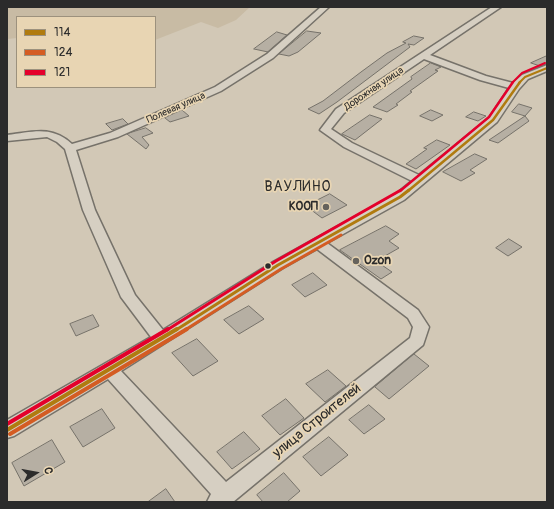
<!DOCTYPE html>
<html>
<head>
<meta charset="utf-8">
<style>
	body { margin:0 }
	#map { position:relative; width:554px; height:509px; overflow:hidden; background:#d2c8b6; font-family:Pangolin,sans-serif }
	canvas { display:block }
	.frame { position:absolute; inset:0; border:8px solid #2b2b2b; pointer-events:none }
	.legend { position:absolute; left:16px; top:16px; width:140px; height:72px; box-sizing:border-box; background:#e8d5b3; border:1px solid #9c917d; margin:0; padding:5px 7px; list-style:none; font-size:12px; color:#2b2b2b }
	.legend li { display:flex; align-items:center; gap:8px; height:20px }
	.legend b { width:20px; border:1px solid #9c917d }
	.north { position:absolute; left:16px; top:453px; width:40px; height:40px; -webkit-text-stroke:3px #e8d5b3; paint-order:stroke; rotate:79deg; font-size:11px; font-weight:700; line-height:16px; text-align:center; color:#2b2b2b }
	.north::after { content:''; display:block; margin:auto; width:14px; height:18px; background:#2b2b2b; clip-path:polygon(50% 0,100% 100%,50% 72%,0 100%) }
</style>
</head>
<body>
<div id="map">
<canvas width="554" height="509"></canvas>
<div class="frame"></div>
<ul class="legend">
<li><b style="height:5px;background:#b07b0f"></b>114</li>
<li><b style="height:5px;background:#d45c23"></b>124</li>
<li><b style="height:5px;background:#e4002b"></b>121</li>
</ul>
<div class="north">С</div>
</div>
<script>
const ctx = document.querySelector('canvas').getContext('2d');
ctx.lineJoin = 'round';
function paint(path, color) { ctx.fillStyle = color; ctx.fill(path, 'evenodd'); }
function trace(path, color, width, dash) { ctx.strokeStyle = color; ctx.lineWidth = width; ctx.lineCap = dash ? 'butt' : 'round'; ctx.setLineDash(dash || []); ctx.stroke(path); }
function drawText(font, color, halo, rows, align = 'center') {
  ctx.font = font + ' Pangolin,sans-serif'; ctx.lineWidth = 3.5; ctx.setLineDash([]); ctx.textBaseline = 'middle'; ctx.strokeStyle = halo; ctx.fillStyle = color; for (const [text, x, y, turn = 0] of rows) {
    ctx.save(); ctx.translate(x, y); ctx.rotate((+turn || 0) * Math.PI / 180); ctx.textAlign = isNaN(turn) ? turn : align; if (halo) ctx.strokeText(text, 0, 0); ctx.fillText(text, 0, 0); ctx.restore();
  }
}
paint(new Path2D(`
	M7,7h243l-14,13 -18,8 -17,-6 -46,18v-23h-138v21l-10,1z`), '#c8bba4');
const building = new Path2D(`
	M307,31l14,2 -23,19 -9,4 -10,-2z
	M277,32l10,3 -19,17 -14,-3z
	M414,36l10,2 -10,7 -6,-1 2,3 -73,55 -18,12 -11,-5 15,-8 38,-29 26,-19 19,-10 -3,-1z
	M547,56v8l-7,2 -9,-3z
	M431,63l10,4 -6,3 3,1 -28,20 2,1 -16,12 2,1 -11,7 -14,-5 39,-28 -1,-2z
	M519,104l13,4 -7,8 4,5 -31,22 -9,-3 36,-24 -13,-4z
	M182,110l7,6 -19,6 -5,-4z
	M431,110l12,5 -11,6 -12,-5z
	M474,112l12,4 -8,5 -12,-4z
	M370,115l12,4 -27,21 -13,-6z
	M123,119l5,5 -16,6 -6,-6z
	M146,128l7,5 -11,4 7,8 -3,4 -19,-15z
	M437,140l13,5 -34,24 -10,-5 21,-15 -3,-1z
	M475,154l12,5 -17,11 5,3 -14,8 -18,-9z
	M330,194l17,11 -25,13 -16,-12z
	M386,226l13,8 -10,7 10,7 -23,13 16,11 -11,7 -41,-29z
	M509,239l13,8 -14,9 -12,-8z
	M313,273l14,12 -22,12 -13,-12z
	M249,306l15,13 -25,15 -15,-14z
	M93,315l6,11 -23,10 -6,-12z
	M197,339l21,22 -25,15 -21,-23z
	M414,354l15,12 -40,33 -14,-12z
	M328,370l18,16 -21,16 -19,-18z
	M286,399l18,19 -24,17 -18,-19z
	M369,405l16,14 -21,15 -15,-14z
	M102,409l13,19 -32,19 -13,-20z
	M244,432l16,17 -28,20 -15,-17z
	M329,437l19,18 -27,21 -18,-19z
	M52,440l13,22 -41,24 -12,-23z
	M284,473l16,18 -13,11h-24l-6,-7z
	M166,489l9,13h-27z`);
paint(building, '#b6afa3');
trace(building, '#76726a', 1);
const minor = new Path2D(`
	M321,7h8l-56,51 -52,33 -103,46 -42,13 19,60 40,85 28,35 110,-68 123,-68 16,-13 -68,-34 -24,-17 16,-21 156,-102h9l-71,48 56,21 27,7 9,-8 25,-10v6l-19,8 -9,10 -22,33 -93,78 -77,43 91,67 11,17 -6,18 -190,157h-26l4,-8 -103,-115 -94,57 -7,2v-18l144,-83 -30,-40 -38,-87 -18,-61 -8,-7 -10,-5 -40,4v-6c26,-3 44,-10 65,9l38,-11 105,-46 52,-33zM424,59l56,21 29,8 -20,30 -70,57 -67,-32 -21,-14 13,-16zM317,249l91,69 5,9 -3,11 -184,144 -105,-111 162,-103z`);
trace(minor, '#76726a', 3);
paint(minor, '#d6cfc2');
trace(new Path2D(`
	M519,83l6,-6 22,-9`), '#b07b0f', 2);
trace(new Path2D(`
	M408,191l85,-71 27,-38`), '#b07b0f', 2.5);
trace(new Path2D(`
	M176,330l102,-65 122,-68 9,-7`), '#b07b0f', 3);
trace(new Path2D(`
	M7,430l170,-101`), '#b07b0f', 4);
trace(new Path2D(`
	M185,330l96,-61 60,-34`), '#d45c23', 3);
trace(new Path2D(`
	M10,434l177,-105`), '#d45c23', 4);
trace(new Path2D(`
	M512,83l10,-10 23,-10`), '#e4002b', 2);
trace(new Path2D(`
	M400,191l89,-74 24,-35`), '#e4002b', 2.5);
trace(new Path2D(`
	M167,330l109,-69 125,-71`), '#e4002b', 3);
trace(new Path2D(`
	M7,424l161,-95`), '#e4002b', 4);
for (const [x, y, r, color] of [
	[326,207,4,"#65625c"],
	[356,261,4,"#65625c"],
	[268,266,3.5,"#2b2b2b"]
]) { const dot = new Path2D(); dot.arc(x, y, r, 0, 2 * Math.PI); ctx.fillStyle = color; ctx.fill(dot); trace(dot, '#e8d5b3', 1.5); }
drawText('10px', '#2b2b2b', '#e8d5b3', [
	["Дорожная улица",374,89,-34],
	["Полевая улица",176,108,-24]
]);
drawText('bold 12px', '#2b2b2b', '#e8d5b3', [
	["КООП",318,207],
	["Ozon",364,261,"left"]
], 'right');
ctx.letterSpacing = '1px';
drawText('14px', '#2b2b2b', '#e8d5b3', [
	["ВАУЛИНО",298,187]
]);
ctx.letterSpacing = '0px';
drawText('14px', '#2b2b2b', '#e8d5b3', [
	["улица Строителей",317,421,-39]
]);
</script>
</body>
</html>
